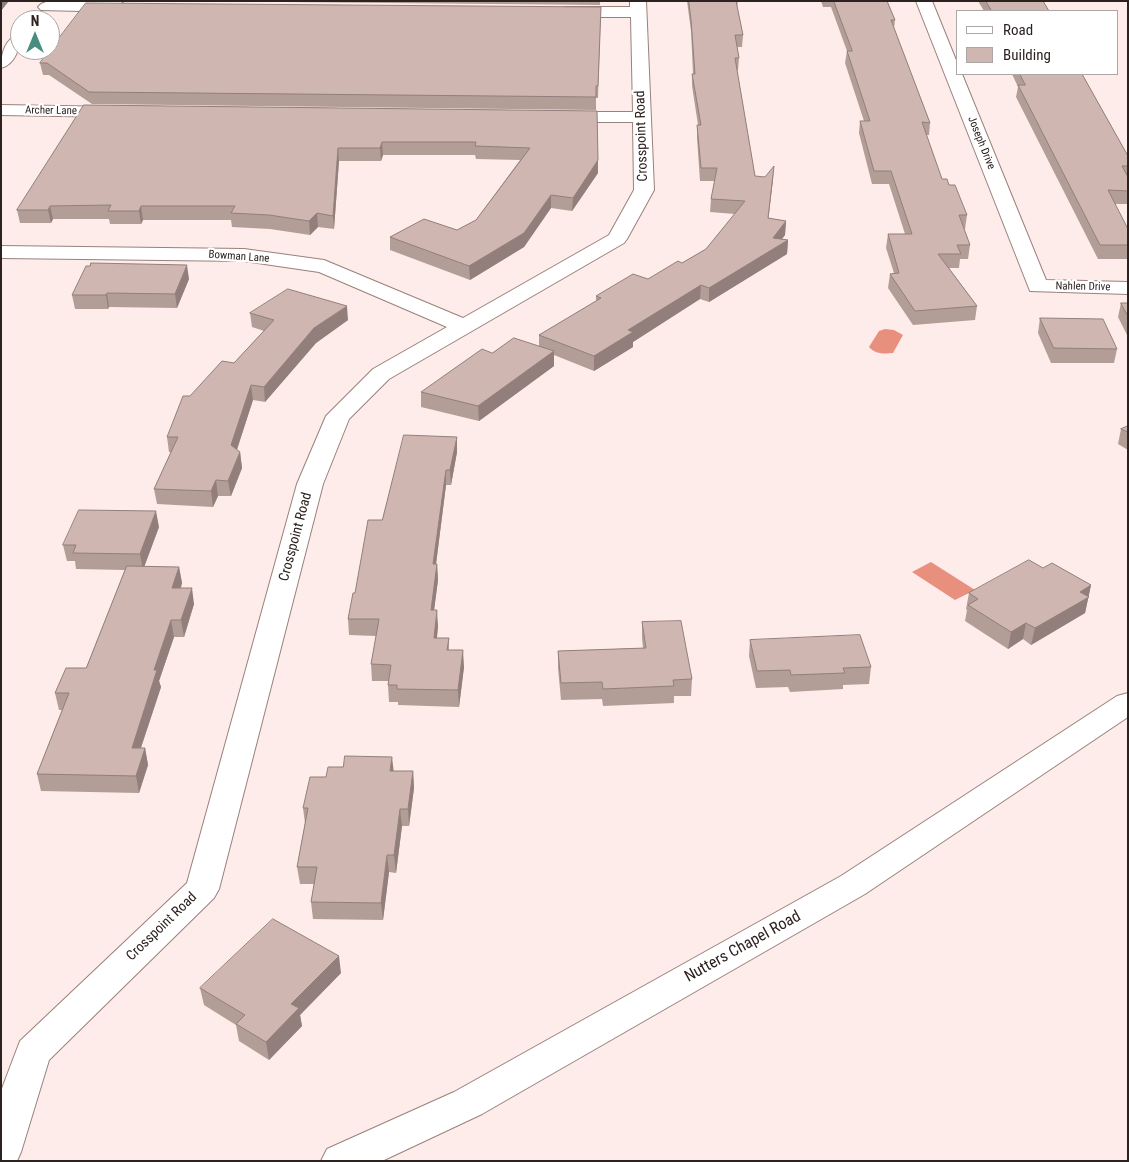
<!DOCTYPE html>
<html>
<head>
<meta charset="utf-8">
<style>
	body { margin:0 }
	#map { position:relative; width:1129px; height:1162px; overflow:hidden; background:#fdece9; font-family:"Roboto Condensed",sans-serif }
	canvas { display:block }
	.frame { position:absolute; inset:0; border:2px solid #2c2220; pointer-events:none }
	.legend { position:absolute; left:956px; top:10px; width:162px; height:65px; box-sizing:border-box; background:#fff; border:1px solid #aba7a6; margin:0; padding:6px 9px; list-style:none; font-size:15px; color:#2c2220 }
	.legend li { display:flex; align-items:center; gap:10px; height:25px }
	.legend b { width:25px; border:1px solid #aba7a6 }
	.north { position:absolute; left:10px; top:10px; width:50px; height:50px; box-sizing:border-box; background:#fff; border:1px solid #aba7a6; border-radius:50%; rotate:0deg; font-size:14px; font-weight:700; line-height:20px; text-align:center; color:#2c2220 }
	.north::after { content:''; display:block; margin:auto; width:18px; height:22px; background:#498d81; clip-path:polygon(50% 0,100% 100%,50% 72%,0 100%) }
</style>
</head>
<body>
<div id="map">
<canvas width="1129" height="1162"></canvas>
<div class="frame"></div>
<ul class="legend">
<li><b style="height:6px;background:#fff"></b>Road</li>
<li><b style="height:14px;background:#d0b6b0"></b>Building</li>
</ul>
<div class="north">N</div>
</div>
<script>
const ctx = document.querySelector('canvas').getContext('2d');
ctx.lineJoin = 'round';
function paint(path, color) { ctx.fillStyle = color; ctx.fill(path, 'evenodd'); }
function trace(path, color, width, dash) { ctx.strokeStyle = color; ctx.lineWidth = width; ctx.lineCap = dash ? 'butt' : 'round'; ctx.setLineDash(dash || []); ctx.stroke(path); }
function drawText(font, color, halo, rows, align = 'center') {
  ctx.font = font + ' "Roboto Condensed",sans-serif'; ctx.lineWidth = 4.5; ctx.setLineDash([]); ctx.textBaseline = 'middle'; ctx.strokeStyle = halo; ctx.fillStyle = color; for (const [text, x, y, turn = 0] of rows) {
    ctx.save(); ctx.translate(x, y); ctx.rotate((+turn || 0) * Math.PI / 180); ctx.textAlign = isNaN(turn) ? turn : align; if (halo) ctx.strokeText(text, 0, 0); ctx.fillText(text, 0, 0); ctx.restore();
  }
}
paint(new Path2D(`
	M885,329l9,1 9,5 -10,18c-9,1 -18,1 -24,-6l10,-16z
	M931,562l44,28 -20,10 -43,-28z`), '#e98f7e');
const street = new Path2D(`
	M630,1h16l8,189 -27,49 -3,4 -235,136 -40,40 -26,65 -104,405 -5,9 -165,162 -28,92 -4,9h-16v-70l19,-50 167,-158 110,-399 29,-68 47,-47 74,-42 -128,-55 -75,-11 -243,-3v-12l243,3 80,11 139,58 146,-83 25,-45 -1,-68h-73l-6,-1 -3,-4 3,-4 6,-1h73l-2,-95h-67l-8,-5 8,-5h66z
	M916,1h16l26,64v9h4l84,206 82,2v12l-98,-3z
	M46,2h75l8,5 -8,5 -80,-2 -3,-3 3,-3z
	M20,34c0,13 -4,30 -19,34 0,-14 4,-30 19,-34z
	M1,105l116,2 6,1 3,4 -3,4 -6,1 -116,-2z
	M1128,693v24l-263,177 -383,220 -100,47h-61l6,-12 127,-57 387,-216 276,-180z`);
trace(street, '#99817c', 2);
paint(street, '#fff');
paint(new Path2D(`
	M178,1h422v4z
	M687,1h51l-1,6 6,28 -1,12h-5l2,11 -1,12h-1l18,106 18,3 -5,39 18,3 -1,14 -3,4 6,1 -1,14 -78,48 -9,-3 -67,43v5l-39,24 -40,-16v11l-75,55 -58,-14v-15l71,-39 47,-7v-11l57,-34v-5l52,-17 34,-16 24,-14 29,-35 -25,-2 1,-13 4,-18h-15l-3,-43v-13h1l-6,-39v-12h1l-2,-43z
	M821,1h66l8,19 -1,8 36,95 -1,12h-3l16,44 7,6 18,30 -2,14h-1l6,16 -2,14h-8l-1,9h-10l28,38 -2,14 -62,5 -25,-37 2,-14 4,-1 -8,-25 2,-14h17l-16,-50h-17l-13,-51 1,-12h4l-19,-58 2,-12 -16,-44h-8z
	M978,1h65l6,10h-65z
	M601,7l-3,91h-2v12l-504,-6 -43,-29h-6l-3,-12z
	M1012,74h70l46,82v48h-13l13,25v30h-30l-82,-162 2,-10z
	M84,105l513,6 1,62 -26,38 -21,-3 -27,39 -54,33 -80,-30v-13l67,-7 19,-10 44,-60 -44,-1 -1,-4h-92l-2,6h-42l-5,68 -16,-2 -8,8 -40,-6 -38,-2 -1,-7h-88l-2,4h-31l-1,-5h-56l-2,4h-31l-3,-13z
	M189,279l-12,29 -68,-1 -1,2h-33l-3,-14z
	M1121,303h7v34l-10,-20z
	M250,313l98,7 -32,23 -51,59 -12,-2 -16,50 3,2 2,16 -11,28h-13l-5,11 -56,-3 -3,-15 17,-37h-2l-2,-15 23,-41 44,-33 30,-32 -12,-4z
	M1040,318l77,31 -3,14h-63l-13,-30z
	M1128,426v24l-10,-6 3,-15z
	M457,437v15l-6,33h-5l-10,79h1l1,16 -4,30 4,16 -1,12h12v12l15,17 -5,40 -61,-2v-3h-9l-1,-17v-4h-16l-1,-17 5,-28 -27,-1 -1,-16 7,-26 27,-73z
	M159,527l-15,40h35l3,16 -1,5 13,16 -10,33h-10l-15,44 2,6 -20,61h4l3,17 -9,28 -98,-2 -4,-17 25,-64h-3l-4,-17 31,-25 39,-98 -49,-1 -1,-8h-8l-4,-16z
	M1043,568l48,17 -6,28 -54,32 -8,-6 -15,10 -43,-28 2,-11 -1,-1 3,-16z
	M642,622l50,57 -1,17h-17v7l-71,3 -1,-7 -41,1 -3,-32v-17l85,-3 -1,-10z
	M750,640l121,27 -2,17 -26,1v4l-53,3 -2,-5 -32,1 -7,-32z
	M394,771h19l1,17 -5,38h-7l-6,47 -7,-1 -6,48 -70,-1 -2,-17 3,-18h-14l-3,-17 8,-44 -2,-15 23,-31z
	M341,973l-41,42 2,11 -33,34 -30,-19 -3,-16 -32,-20 -4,-17z`), '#b39d97');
paint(new Path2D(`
	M1,1h8l-8,10z
	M382,142l1,13 -2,6 -1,-13z
	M338,148l1,13 -5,68 -1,-13z
	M598,160v13l-26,38 1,-13z
	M774,166l-1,13 -6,52 1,-13z
	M551,195v13l-27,39 -54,33 -1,-14z
	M50,206l3,13 -2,4 -3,-13z
	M141,206l2,14 -2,4 -2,-13z
	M317,213l1,14 -8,8 -1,-14z
	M786,221l-1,14 -10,13 13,-8 -1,14 -78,48v-14l64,-50z
	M187,265l2,14 -12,29 -2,-14z
	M701,285l-1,14 -67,43v5l-39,24v-15l34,-26z
	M107,293l2,14 -1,2 -2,-14z
	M347,306l1,14 -32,23 -51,59 -1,-15 50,-59z
	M554,351v15l-75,55 -1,-15z
	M251,385l2,15 -20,61 -2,-16z
	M457,437v15l-6,33 -1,-15z
	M240,452l2,16 -11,28 -3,-15z
	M446,470v15l-12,95 -1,-16z
	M216,480l2,16 -5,11 -2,-16z
	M156,511l3,16 -16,43 -3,-16z
	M437,564l1,16 -6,46 -1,-16z
	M179,567l3,16 -7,21 -3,-16z
	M1091,585l-6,28 -54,32 4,-17 45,-36z
	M192,588l2,16 -10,33 -3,-17z
	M437,610l1,16 -3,28 -1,-16z
	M171,620l3,17 -15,44 2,6 -26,78 -3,-17 22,-78z
	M1026,623l-3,16 -15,10 3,-17z
	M463,650l1,17 -5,40 -1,-17z
	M145,748l3,17 -9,28 -3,-17z
	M392,757l2,17 -4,-3z
	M413,771l1,17 -5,38 -1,-17z
	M400,809l2,17 -6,47 -2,-18z
	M387,855l2,17 -6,48 -2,-17z
	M339,956l2,17 -41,42 2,11 -33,34 -3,-18 25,-38z`), '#927f7b');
const building = new Path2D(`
	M689,1h47l7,34h-8l4,23h-4l20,118 10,1 9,-11 -6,52 18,3 -13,17 15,2 -79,48 -8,-3 -73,45 5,2 -39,24 -55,-21 62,-37 -5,-2 37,-22 15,5 30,-18 4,2 24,-14 39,-48 -34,-2 6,-31h-16l-4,-43h4l-9,-51h3l-4,-54z
	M834,1h53l8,19h-4l39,103 -8,-1 20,57h5l2,6h6l12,30h-8l11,30h-13l4,9h-23l39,52 -62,5 -25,-37 9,-1 -11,-39h24l-21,-63h-17l-14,-50h10l-23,-70h5z
	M986,1h57l6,10h-57z
	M86,3l515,4 -3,79h-2v11l-507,-5 -42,-29h-7z
	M1020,74h62l46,82v10h-6l6,11v14l-20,-1 20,39v16h-28l-82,-160h7z
	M84,105l513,6 1,49 -25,38 -22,-3 -27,38 -55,33 -79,-29 34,-18 33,11 19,-10 54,-72 -55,-2 1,-4h-94l-2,6h-42l-5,68 -16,-3 -8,8 -40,-6 -38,-2 4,-7h-94l-2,5h-31l3,-6 -61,1 -2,4h-31z
	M91,263l96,2 -12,29 -68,-1 -1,2h-34l14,-29h4z
	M288,289l59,17 -33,22 -50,59 -13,-2 -20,60 9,7 -12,29 -12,-1 -5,11 -57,-2 24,-52h-11l16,-41h7l32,-35 12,2 40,-43 -24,-7z
	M1121,303h7v13z
	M1040,318l63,1 14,30 -63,-1z
	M514,338l40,13 -76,55 -57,-14 61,-43 10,4z
	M1128,426v6l-7,-3z
	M404,435l53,2 -7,33h-4l-13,94h4l-6,46h6l-3,28h15l-2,12h16l-5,40 -61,-1v-4h-9l3,-20 -20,-1 8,-45h-31l5,-26h2l13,-73h14z
	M79,510l77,1 -16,43 -67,-1 3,-8h-13z
	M1029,560l14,8 9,-5 39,22 -11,7 9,5 -54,31 -9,-5 -15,9 -43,-27 10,-6 -9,-6z
	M127,566l52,1 -7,21h20l-11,32h-10l-17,50h3l-25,78h13l-9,28 -99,-2 32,-81h-14l11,-25h20z
	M681,621l11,58 -19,1 1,6 -71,3 -1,-7 -41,1 -3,-32 88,-3 -4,-26z
	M860,635l11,32 -28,1 2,5 -54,2 -1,-5 -33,1 -7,-31z
	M345,756l47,1 -2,14h23l-5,38h-8l-6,46h-7l-6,48 -70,-1 6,-35h-20l11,-59h-5l7,-31h16l2,-10h15z
	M273,919l66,37 -48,48 8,4 -33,34 -30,-18 9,-9 -45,-27z`);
paint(building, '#d0b6b0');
trace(building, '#927f7b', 1);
drawText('11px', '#2c2220', '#fff', [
	["Archer Lane",51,111,1],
	["Joseph Drive",981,143,68],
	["Bowman Lane",239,257,4],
	["Nahlen Drive",1083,287,1]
]);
drawText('14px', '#2c2220', '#fff', [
	["Crosspoint Road",642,136,-92],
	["Crosspoint Road",296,537,-75],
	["Crosspoint Road",162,927,-44]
]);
drawText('16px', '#2c2220', '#fff', [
	["Nutters Chapel Road",743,947,-29]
]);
</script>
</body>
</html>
